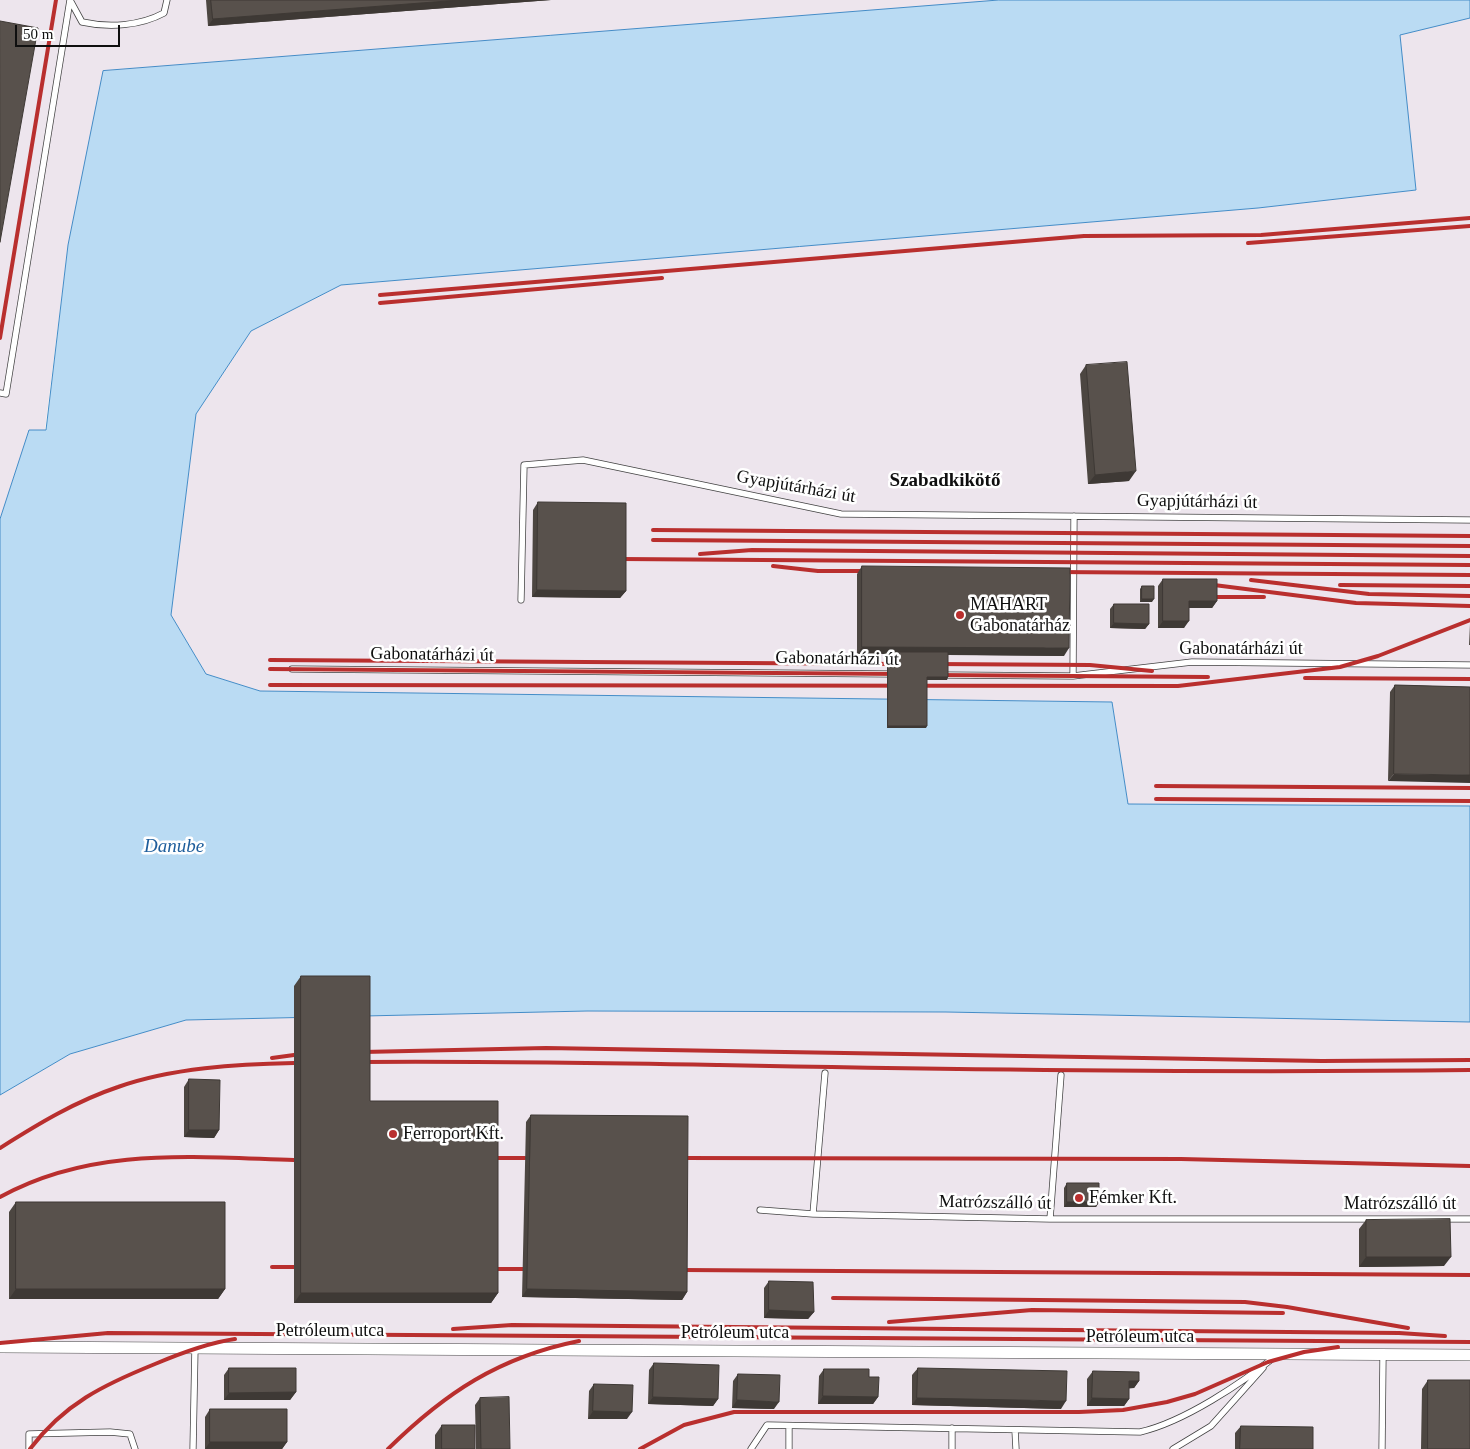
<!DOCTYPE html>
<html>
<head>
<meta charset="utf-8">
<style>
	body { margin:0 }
	#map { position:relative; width:1470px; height:1449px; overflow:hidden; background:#fefdf3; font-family:"Times New Roman",serif }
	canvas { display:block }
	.scale { position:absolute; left:15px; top:25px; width:105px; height:22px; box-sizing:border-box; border:2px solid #0f0f0f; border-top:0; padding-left:6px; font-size:15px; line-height:18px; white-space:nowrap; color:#0f0f0f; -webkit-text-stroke:4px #fff; paint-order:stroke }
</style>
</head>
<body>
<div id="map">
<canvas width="1470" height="1449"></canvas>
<div class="scale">50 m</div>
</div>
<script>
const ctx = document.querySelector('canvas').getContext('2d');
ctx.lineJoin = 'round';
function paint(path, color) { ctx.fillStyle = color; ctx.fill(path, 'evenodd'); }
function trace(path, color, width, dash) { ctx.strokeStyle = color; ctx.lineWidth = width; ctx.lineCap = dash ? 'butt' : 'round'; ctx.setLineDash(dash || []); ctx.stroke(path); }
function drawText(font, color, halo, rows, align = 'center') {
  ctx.font = font + ' "Times New Roman",serif'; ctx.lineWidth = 5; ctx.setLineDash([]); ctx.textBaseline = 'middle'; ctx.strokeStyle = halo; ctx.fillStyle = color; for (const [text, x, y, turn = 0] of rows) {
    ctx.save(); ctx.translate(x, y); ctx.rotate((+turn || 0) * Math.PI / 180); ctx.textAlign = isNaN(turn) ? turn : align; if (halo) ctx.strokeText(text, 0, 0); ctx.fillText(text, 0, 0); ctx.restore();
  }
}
paint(new Path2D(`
	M0,0h999l-38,4 -893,241 -23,185 -16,1 -29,88z
	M1470,18v788l-342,-2 -16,-102 -852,-11 -54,-17 -35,-59 25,-201 55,-83 90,-46 917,-77 158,-18 -17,-156z
	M587,1011l359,1 524,10v427h-1470v-354l70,-41 116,-34z`), '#ede5ed');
const water = new Path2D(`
	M999,0h471v18l-70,17 16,155 -158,18 -917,77 -90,46 -55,83 -25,201 35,59 54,17 852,11 16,102 342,2v216l-524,-10 -359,-1 -401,9 -116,34 -70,41v-576l29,-89h17l22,-185 35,-174z`);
paint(water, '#badbf3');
trace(water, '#448cc7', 1);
const service = new Path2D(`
	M70,0l12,22c27,6 58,4 82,-9l3,-13
	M0,393l6,1 64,-394
	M521,600l3,-135 59,-5 258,54 629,6
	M292,669l602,5
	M941,675l132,1 119,-14 278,3
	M1073,676l1,-160
	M760,1210l53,4 237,5h420
	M813,1214l12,-141
	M1050,1219l11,-144
	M952,1428v21
	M1015,1430l1,19
	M29,1449v-15l81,-2 20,2 5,15
	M193,1449l2,-101
	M751,1449l16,-24 373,7c44,-10 102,-49 137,-77
	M789,1449v-23
	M1173,1449l38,-23 52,-58
	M1382,1449l1,-93`);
const minor = new Path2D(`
	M0,1347l1470,8`);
trace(service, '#424242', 7);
trace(minor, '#424242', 12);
trace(service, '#fff', 5.5);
trace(minor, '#fff', 11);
trace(new Path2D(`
	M1248,243l222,-17
	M380,295l704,-59 177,-1 209,-17
	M380,303l282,-25
	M0,338l56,-338
	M653,530l817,6
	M653,540l817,6
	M700,554l52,-4 718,6
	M621,559l849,6
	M773,566l45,5h55
	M1055,572l415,3
	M1251,580l118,14 101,2
	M1214,585l142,18 114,3
	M1340,585l130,1
	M1212,597h52
	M270,660l630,4
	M935,664l155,1 62,6
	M270,669l630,5
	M935,675l273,2
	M1305,678l165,1
	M270,685l908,1 162,-19 38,-11 92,-36
	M1156,786l314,2
	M1156,799l314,2
	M363,1052l183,-4 776,13 148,-1
	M272,1058l22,-3
	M363,1062c119,-1 237,1 356,3 250,5 501,8 751,5
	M0,1148c38,-24 76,-47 118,-61 53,-19 120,-23 176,-24
	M491,1158h34
	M683,1158l498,1 289,7
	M0,1197c92,-51 194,-40 294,-37
	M272,1267h22
	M491,1269h32
	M682,1270l788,5
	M833,1298l412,4 42,5 121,21
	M889,1322l143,-12 251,3
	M453,1329l59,-4 887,8 46,3
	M0,1343l108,-10 1362,9
	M30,1449c34,-45 73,-64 125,-85 26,-11 52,-21 80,-25
	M388,1449c57,-56 111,-92 191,-108
	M640,1449l44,-24 50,-13h345l44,-2 44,-8 28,-8 73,-32 36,-10 34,-5`), '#b92f2e', 4);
paint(new Path2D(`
	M206,0h345l-343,26z
	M1086,365l43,116 -41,3 -8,-110z
	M538,502l88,89 -6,7 -88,-1 1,-87z
	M862,566l202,90 -116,-1 -1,25h-20l-1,48h-39v-74h-30v-80z
	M1163,579l54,22 -5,7h-23l-5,20h-26v-42z
	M1142,586l10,16h-12v-13z
	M1114,604l35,20 -4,5 -35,-1v-19z
	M1470,623v22h-1l1,-21z
	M1395,685l75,2 -82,94 2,-89z
	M301,976l69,125 128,192 -7,10h-197v-317z
	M189,1079l30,51 -5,8 -30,-1v-50z
	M531,1115l156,177 -5,8 -160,-3 4,-175z
	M1067,1183l32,19 -3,5h-32v-19z
	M16,1202l209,87 -7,10h-209v-87z
	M1366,1220l78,46 -85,1v-38z
	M769,1281l45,31 -6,7 -44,-1v-30z
	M654,1363l64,36 -5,7 -65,-2 1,-34z
	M229,1368l67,24 -6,8h-66v-25z
	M918,1368l143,41 -149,-4v-30z
	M824,1369l45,8 9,20 -5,7h-55l1,-28z
	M1093,1371l46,10 -5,7h-5v11l-5,7h-37v-27z
	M738,1374l36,35 -42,-1 1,-27z
	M1428,1380l42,69h-49l1,-60z
	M594,1384l33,35h-39l1,-28z
	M480,1398l30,51h-34l-1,-44z
	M210,1409l77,33 -5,7h-77v-32z
	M442,1425l33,24h-40v-14z
	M1241,1426l72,23h-78v-16z`), '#4c4641');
paint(new Path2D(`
	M460,0h91l-343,26 5,-7z
	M1136,471l-7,10 -41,3 7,-9z
	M537,590l89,1 -6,7 -88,-1z
	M1142,599h12l-2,3h-12z
	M1189,601h28l-5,7h-28z
	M1163,621h26l-5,7h-26z
	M1114,623l35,1 -4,5 -35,-1z
	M862,647l207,1 -5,8 -176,-2v-2l-1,2h-30z
	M927,677h21l-1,3h-21z
	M888,726h39l-1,2h-39z
	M1394,774l76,1v8l-82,-2z
	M189,1130h30l-5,8 -30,-1z
	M1067,1202h32l-3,5h-32z
	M1366,1257h85l-7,9 -85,1z
	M16,1289h209l-7,10h-209z
	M527,1289l160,3 -5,8 -160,-3z
	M301,1293h197l-7,10h-197z
	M769,1310l45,2 -6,7 -44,-1z
	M1129,1381h10l-5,7 -10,1z
	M296,1392l-6,8h-66l5,-7z
	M823,1396l55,1 -5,7h-55z
	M653,1397l65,2 -5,7 -65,-2z
	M917,1398l149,3 -5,8 -149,-4z
	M1092,1398l37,1 -5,7h-37z
	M737,1400l42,2 -5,7 -42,-1z
	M593,1411l39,1 -5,7h-39z
	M210,1442h77l-5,7h-77z`), '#3e3935');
const building = new Path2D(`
	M211,0h249l-247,19z
	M0,21l38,7 -38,214z
	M1127,362l9,109 -41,4 -9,-110z
	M538,502l88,1v88l-89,-1z
	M862,566l208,2 -1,80 -207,-1z
	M1163,579h54v22h-28v20h-26z
	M1142,586h12v13h-12z
	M1114,604h35v20l-35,-1z
	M888,652h60v25h-21v49h-39z
	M1395,685l75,2v88l-76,-1z
	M301,976h69v125h128v192h-197z
	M189,1079l31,1 -1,50h-30z
	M531,1115l157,1 -1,176 -160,-3z
	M1067,1183h32v19h-32z
	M16,1202h209v87h-209z
	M1450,1219l1,38h-85v-37z
	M769,1281l44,1 1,30 -45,-2z
	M654,1363l65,2 -1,34 -65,-2z
	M229,1368h67v24l-67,1z
	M918,1368l149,3 -1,30 -149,-3z
	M824,1369h45v8h10l-1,20 -55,-1z
	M1093,1371l46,1v9h-10v18l-37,-1z
	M738,1374l42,1 -1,27 -42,-2z
	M1428,1380h42v69h-42z
	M594,1384l39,1 -1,27 -39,-1z
	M509,1397l1,52h-29l-1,-51z
	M210,1409h77v33h-77z
	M442,1425h33v24h-33z
	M1241,1426l72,1v22h-73z`);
paint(building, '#58514c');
trace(building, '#3e3935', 1);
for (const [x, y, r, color] of [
	[960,615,5,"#b92f2e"],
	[393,1134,5,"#b92f2e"],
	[1079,1198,5,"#b92f2e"]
]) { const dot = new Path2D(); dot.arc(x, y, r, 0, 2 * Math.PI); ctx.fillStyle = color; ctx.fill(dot); trace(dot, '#fff', 2); }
drawText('18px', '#0f0f0f', '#fff', [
	["Gyapjútárházi út",796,487,10],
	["Gyapjútárházi út",1197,502,1],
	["Gabonatárházi út",1241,649],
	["Gabonatárházi út",432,655,1],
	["Gabonatárházi út",837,659,1],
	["Matrózszálló út",995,1203,1],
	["Matrózszálló út",1400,1204],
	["Petróleum utca",330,1331],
	["Petróleum utca",735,1333],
	["Petróleum utca",1140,1337]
]);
drawText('18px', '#0f0f0f', '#fff', [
	["MAHART",970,605],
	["Gabonatárház",970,626],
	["Ferroport Kft.",403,1134],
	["Fémker Kft.",1089,1198]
], 'left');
drawText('bold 19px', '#0f0f0f', '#fff', [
	["Szabadkikötő",945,481]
]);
drawText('italic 19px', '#1e5e9c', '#fff', [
	["Danube",174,847]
]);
</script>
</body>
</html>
